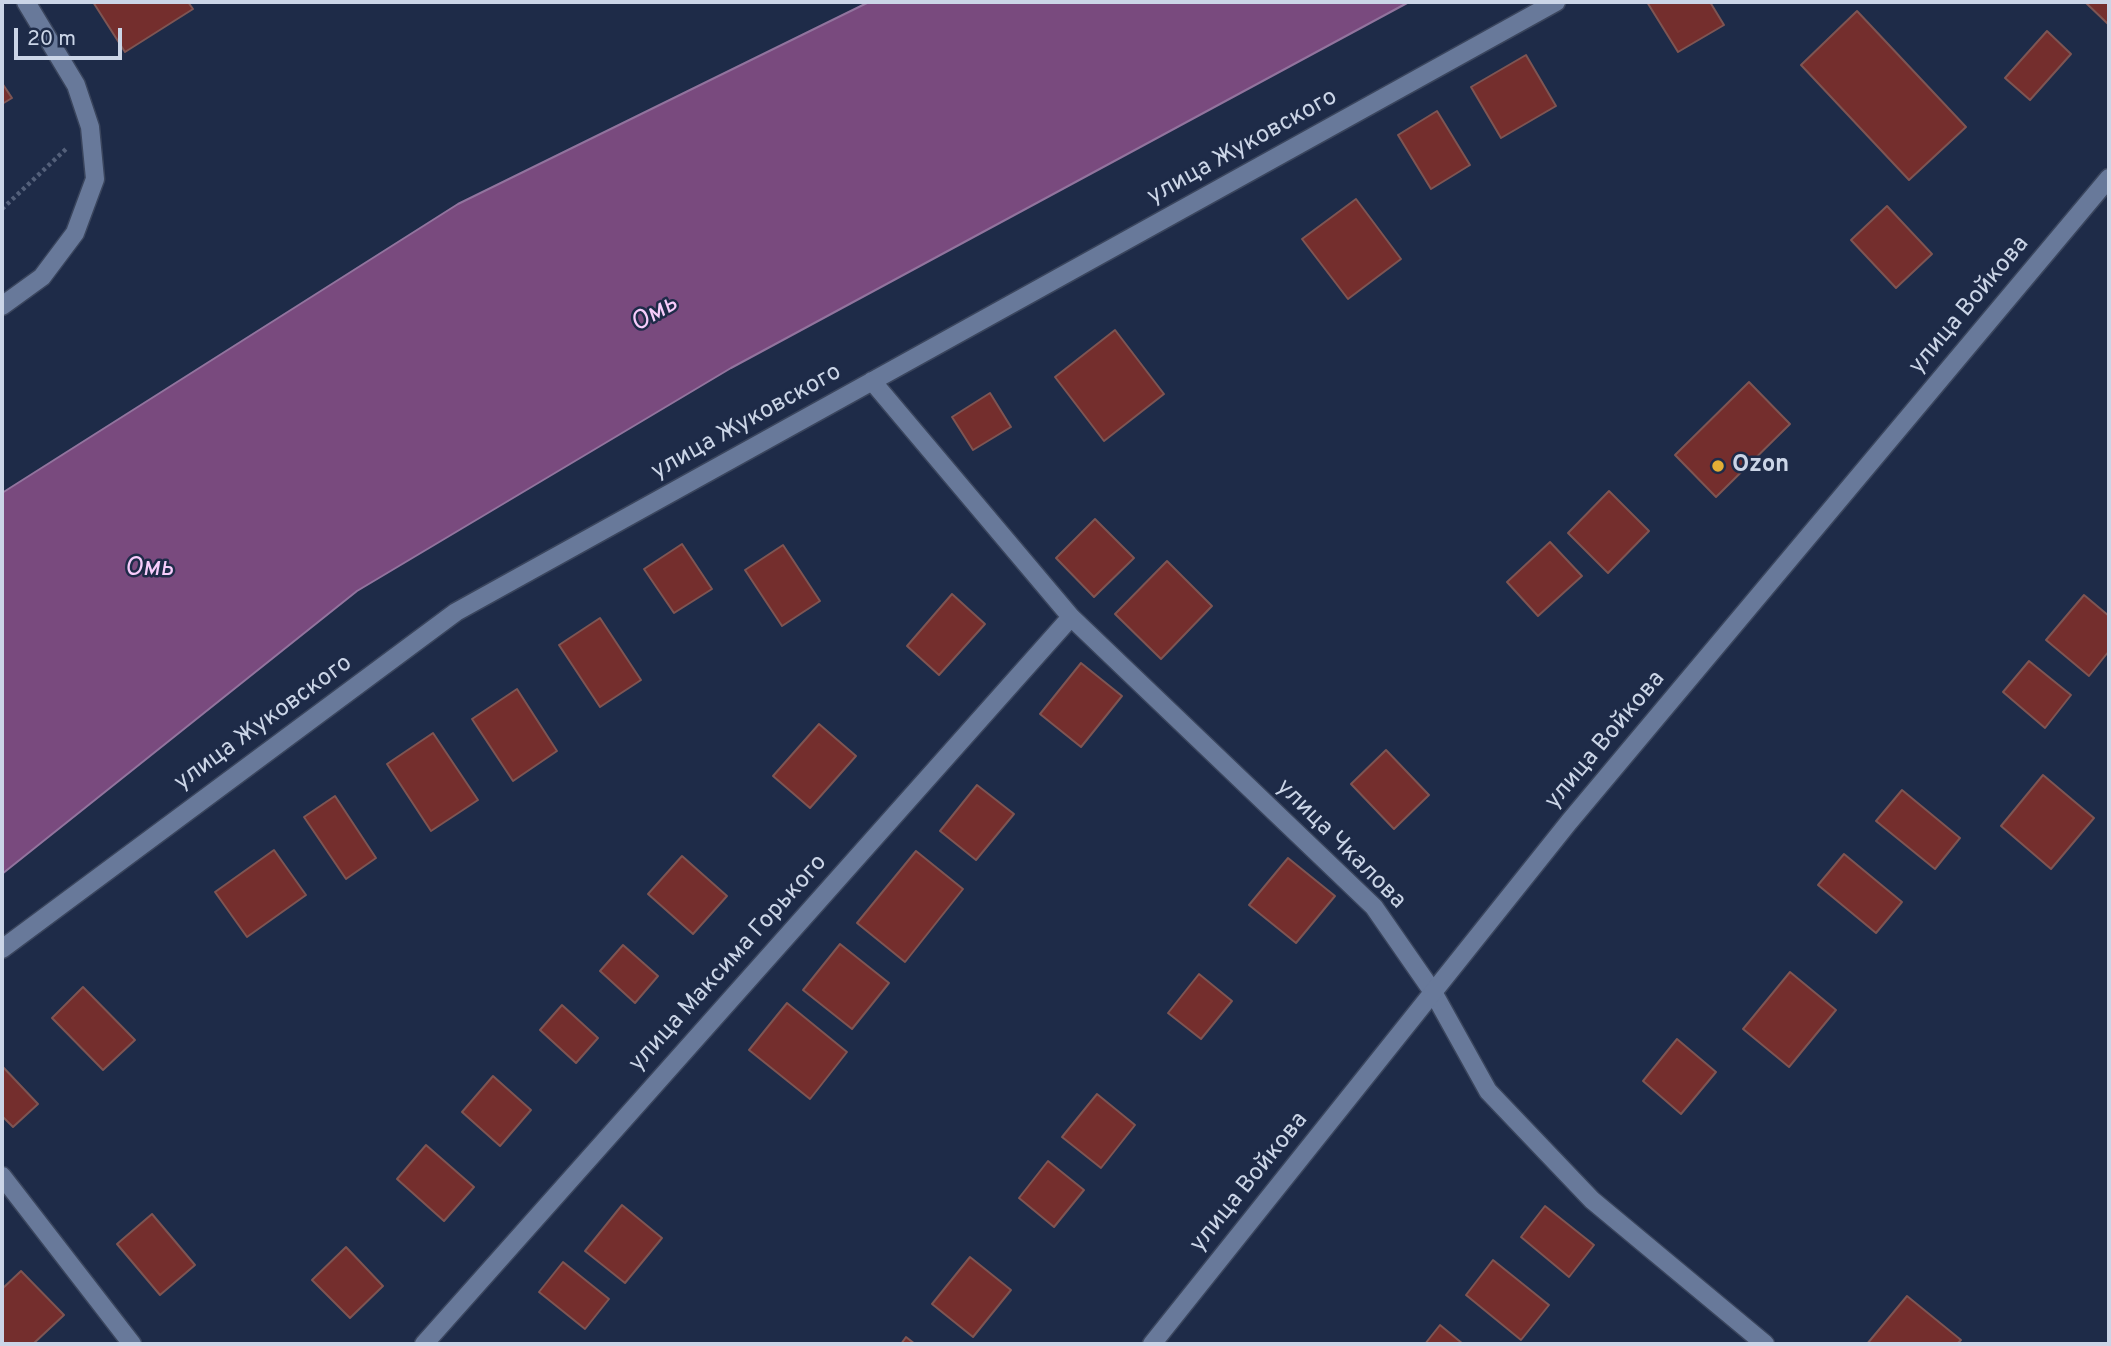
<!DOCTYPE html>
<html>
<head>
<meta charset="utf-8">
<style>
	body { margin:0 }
	#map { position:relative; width:2111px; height:1346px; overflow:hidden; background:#1e2b48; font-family:Overpass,sans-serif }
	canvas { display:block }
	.frame { position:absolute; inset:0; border:4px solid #cbd5e7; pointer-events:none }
	.scale { position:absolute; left:14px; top:28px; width:108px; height:32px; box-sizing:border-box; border:4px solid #cbd5e7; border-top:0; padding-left:9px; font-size:21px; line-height:24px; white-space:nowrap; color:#cbd5e7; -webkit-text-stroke:5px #1e2b48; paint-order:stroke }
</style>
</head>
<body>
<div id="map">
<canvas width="2111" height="1346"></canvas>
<div class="frame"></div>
<div class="scale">20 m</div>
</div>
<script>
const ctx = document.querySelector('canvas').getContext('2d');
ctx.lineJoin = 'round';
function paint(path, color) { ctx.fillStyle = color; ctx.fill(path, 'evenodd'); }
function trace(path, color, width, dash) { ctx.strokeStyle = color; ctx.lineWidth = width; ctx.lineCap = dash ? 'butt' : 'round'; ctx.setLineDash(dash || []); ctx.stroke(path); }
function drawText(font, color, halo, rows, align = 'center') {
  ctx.font = font + ' Overpass,sans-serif'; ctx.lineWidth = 5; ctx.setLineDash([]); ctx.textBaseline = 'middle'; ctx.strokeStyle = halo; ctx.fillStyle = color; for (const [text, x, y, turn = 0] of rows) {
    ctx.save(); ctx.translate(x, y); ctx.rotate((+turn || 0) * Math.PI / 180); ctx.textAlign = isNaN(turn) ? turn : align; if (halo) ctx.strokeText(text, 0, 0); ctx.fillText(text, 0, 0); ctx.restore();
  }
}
const water = new Path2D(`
	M869,2h540l-678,366 -374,223 -355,283v-381l456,-289z`);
paint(water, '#794a7e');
trace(water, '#92749e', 2);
const building = new Path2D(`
	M93,2h95l5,7 -68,43z
	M1647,2h63l14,23 -46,27z
	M2085,2h24v20l-1,2z
	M1857,11l109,116 -57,53 -108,-115z
	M2047,31l24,23 -41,46 -25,-22z
	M1526,55l30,51 -55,32 -30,-51z
	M2,83l10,15 -10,6z
	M1437,111l33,54 -39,24 -33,-54z
	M1356,199l45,60 -53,40 -46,-60z
	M1887,206l45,48 -36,34 -45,-48z
	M1115,330l49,64 -60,47 -49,-64z
	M1749,382l41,42 -74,73 -41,-42z
	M990,393l21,34 -38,23 -21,-33z
	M1609,491l40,40 -41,42 -40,-40z
	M1095,519l39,39 -40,39 -38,-39z
	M1550,542l32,34 -44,40 -31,-34z
	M682,544l30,45 -38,24 -30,-44z
	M783,545l37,56 -38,25 -37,-56z
	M1167,561l45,45 -51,53 -46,-45z
	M952,594l33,30 -46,51 -32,-29z
	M2084,595l25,21v35l-20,25 -43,-36z
	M600,618l41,62 -41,27 -41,-62z
	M2029,661l42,34 -26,33 -42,-36z
	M1081,663l41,33 -41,51 -41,-33z
	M517,689l40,62 -44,30 -41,-62z
	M819,724l37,32 -46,52 -37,-32z
	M433,733l45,67 -47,31 -44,-67z
	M1386,750l43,45 -35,34 -43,-45z
	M2043,775l51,43 -43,51 -50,-43z
	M977,785l37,29 -38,46 -36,-29z
	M1902,790l58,48 -25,31 -59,-48z
	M335,796l41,62 -30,21 -42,-62z
	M274,850l32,45 -59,42 -32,-45z
	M916,851l47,38 -58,73 -48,-39z
	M1844,854l58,48 -26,31 -58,-48z
	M682,856l45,40 -34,38 -45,-40z
	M1288,858l47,38 -39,47 -47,-38z
	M840,944l49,39 -37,46 -49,-39z
	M623,945l35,31 -23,27 -35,-32z
	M1790,972l46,38 -47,57 -46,-38z
	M1199,974l33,27 -31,38 -33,-26z
	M83,987l52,53 -32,30 -51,-52z
	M787,1003l60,49 -37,47 -61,-49z
	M562,1005l36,33 -22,25 -36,-33z
	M1677,1039l39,33 -35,42 -38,-33z
	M2,1066l36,38 -25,23 -11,-11z
	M493,1076l38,34 -31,36 -38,-34z
	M1097,1094l38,31 -34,43 -39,-31z
	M426,1145l48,42 -30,34 -47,-42z
	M1048,1161l36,29 -30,37 -35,-29z
	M622,1205l40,33 -37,45 -40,-32z
	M1545,1206l49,39 -25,32 -48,-40z
	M152,1214l43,51 -35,30 -43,-51z
	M346,1247l37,39 -33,32 -38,-38z
	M970,1257l41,33 -38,47 -41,-33z
	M1493,1260l56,45 -28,35 -55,-45z
	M563,1262l46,37 -24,30 -46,-37z
	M21,1271l43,44 -31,29h-31v-55z
	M1907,1296l54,44 -4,4h-90z
	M1440,1325l23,19h-38z
	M906,1337l9,7h-14z`);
paint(building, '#742e2d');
trace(building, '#7e5553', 2);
const minor = new Path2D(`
	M2,306l40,-29 33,-44 20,-54 -5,-52 -14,-42 -50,-83
	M872,381l199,236 303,290 59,85 55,99 104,109 173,144
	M2,949l454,-337 1100,-610
	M2,1176l130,168
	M424,1344l647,-727`);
const secondary = new Path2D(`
	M1152,1344l417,-522 540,-644`);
trace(minor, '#3a455d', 21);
trace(secondary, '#3a455d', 21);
trace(new Path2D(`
	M2,209l64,-60`), '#54607a', 4.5, [3.5, 3.5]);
trace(minor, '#68799a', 18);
trace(secondary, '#68799a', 18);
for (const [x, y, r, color] of [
	[1718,466,7,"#e3ae35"]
]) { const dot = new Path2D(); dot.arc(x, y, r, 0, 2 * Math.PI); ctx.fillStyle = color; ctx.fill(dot); trace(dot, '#1e2b48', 2.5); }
drawText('24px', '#cbd5e7', '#1e2b48', [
	["улица Жуковского",1243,148,-29],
	["улица Войкова",1970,306,-50],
	["улица Жуковского",747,423,-29],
	["улица Жуковского",264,724,-36],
	["улица Войкова",1606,741,-50],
	["улица Чкалова",1340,845,45],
	["улица Максима Горького",729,964,-48],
	["улица Войкова",1250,1183,-51]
]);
drawText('bold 24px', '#cbd5e7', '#1e2b48', [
	["Ozon",1732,466]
], 'left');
drawText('italic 26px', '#f8cdfc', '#1e2b48', [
	["Омь",655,315,-30],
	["Омь",149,570]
]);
</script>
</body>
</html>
